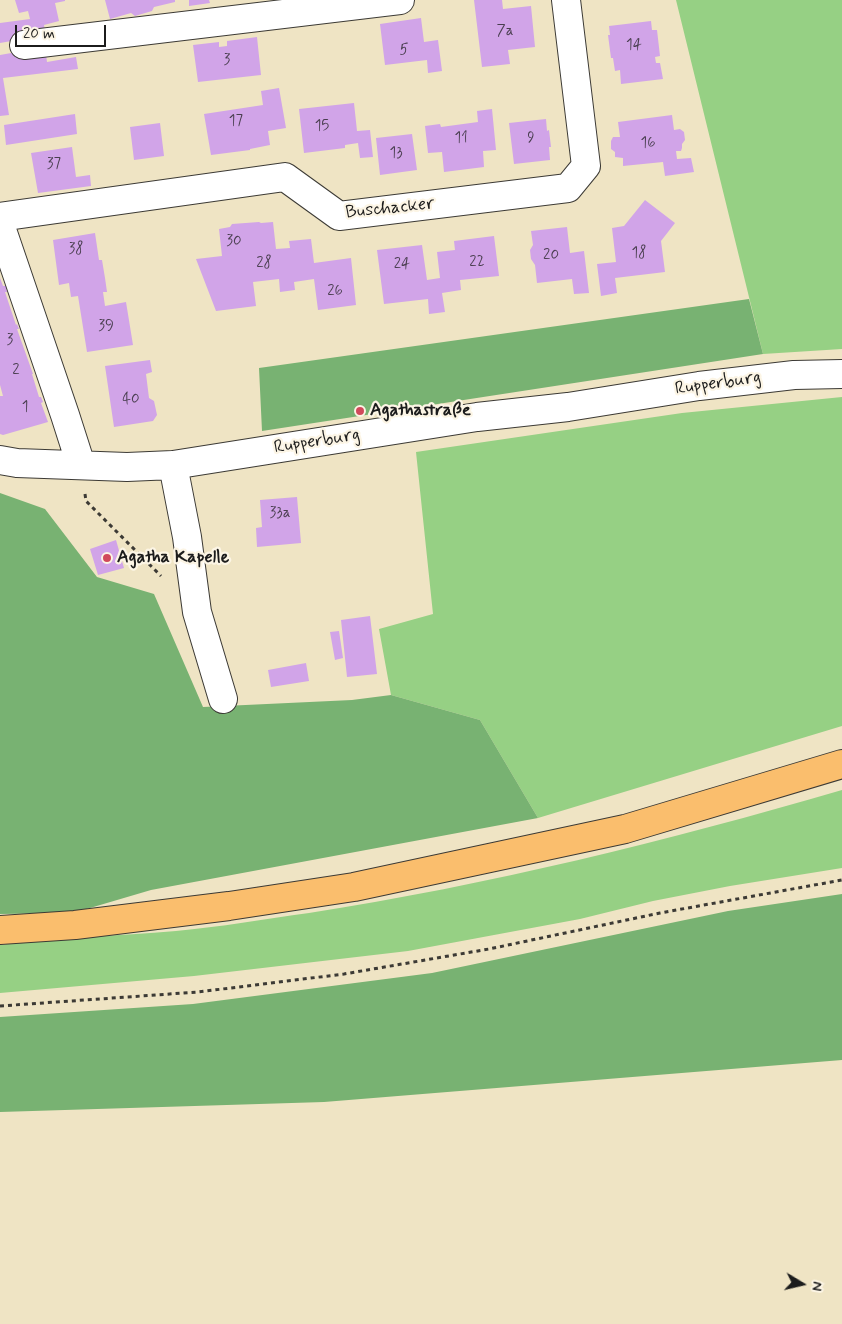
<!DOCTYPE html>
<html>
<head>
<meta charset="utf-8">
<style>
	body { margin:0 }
	#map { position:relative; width:842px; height:1324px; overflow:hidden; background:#efe4c4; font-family:Mynerve,sans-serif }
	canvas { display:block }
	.north { position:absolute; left:777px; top:1259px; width:50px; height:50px; -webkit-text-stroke:4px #fcf5e5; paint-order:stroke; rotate:99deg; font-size:14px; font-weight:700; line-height:20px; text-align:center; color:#1c1c1c }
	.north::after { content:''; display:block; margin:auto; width:18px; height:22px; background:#1c1c1c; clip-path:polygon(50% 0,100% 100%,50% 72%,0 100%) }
	.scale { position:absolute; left:15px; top:25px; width:91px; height:22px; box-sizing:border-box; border:2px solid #1c1c1c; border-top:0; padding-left:6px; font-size:15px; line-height:18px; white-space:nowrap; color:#1c1c1c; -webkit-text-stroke:4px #fcf5e5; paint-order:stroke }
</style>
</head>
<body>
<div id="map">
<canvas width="842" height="1324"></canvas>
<div class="north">N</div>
<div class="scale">20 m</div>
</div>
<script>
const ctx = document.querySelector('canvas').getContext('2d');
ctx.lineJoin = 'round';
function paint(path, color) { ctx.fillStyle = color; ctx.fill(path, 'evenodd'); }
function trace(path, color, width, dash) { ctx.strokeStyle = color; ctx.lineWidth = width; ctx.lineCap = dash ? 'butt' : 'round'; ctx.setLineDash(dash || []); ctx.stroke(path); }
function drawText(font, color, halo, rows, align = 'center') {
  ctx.font = font + ' Mynerve,sans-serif'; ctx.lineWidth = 4.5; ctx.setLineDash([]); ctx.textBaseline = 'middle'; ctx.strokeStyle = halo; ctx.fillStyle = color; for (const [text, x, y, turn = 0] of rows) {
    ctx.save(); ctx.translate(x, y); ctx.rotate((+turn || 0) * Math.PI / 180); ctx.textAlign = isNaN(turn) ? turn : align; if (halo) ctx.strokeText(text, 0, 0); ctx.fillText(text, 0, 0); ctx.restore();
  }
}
paint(new Path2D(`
	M676,0h166v349l-79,5z
	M842,397v329l-304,92 -58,-98 -89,-25 -12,-66 54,-15 -17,-162 266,-39z
	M842,790v78l-112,18 -77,15 -73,18 -172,32 -214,25 -194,17v-48c58,-8 118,-9 176,-14 44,-4 89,-12 133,-18 180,-28 358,-72 533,-123z`), '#96d084');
paint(new Path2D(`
	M749,299l14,55 -501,77 -3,-63z
	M0,493l45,16 52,68 57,17 49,113 149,-7 39,-5 89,25 58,98 -387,72 -78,23 -73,1z
	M842,894v166l-518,42 -324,10v-95l193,-13 239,-31 296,-62z`), '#78b272');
paint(new Path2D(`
	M15,0h50v1l-10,2 4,18 -15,4 2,10 -46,8v-20l30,-4 -2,-8 -9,2z
	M105,0h70v2l-21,5 -2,4 -17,5 -4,-3 -21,6z
	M189,0h20l1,3 -21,3z
	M474,0h28l1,9 28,-3 4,41 -27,3 2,14 -28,3z
	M421,18l3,24 14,-2 4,31 -14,2 -1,-13 -42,5 -5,-41z
	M651,21l1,9h5l3,26 -5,1 1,6h4l3,16 -42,5 -1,-14 -5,1 -2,-13h-2l-3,-23h2l-1,-9z
	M257,37l4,38 -63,7 -5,-37 26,-3v5l8,-1v-5z
	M45,47l2,15 29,-5 2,12 -75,9 6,37 -9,1v-61z
	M279,88l7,40 -18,3 2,14 -20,4v1l-39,5 -7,-41 59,-9 -2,-14z
	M354,103l3,28 13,-1 3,27 -13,1 -2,-15 -13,2v3l-41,5 -5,-44z
	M492,109l4,41 -13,1 1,16 -40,5 -2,-20 -14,1 -3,-27 15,-2 1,3 37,-5 -1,-11z
	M75,114l2,20 -71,11 -2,-20z
	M672,115l2,15 6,-1 4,3 1,8 -3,4v4l-1,3h-5l1,8 14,-1 3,14 -29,4 -2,-14 -40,4v-8l-8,-1v-5l-4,-3v-8l2,-4h7l-2,-15z
	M546,119l1,12 2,-1 2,17h-2l1,13 -36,4 -5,-41z
	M160,123l4,33 -30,4 -4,-33z
	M412,134l5,36 -37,5 -4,-37z
	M72,147l4,30 14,-2 1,11 -53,7 -7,-40z
	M645,200l30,23 -14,18 4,31 -50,6 2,15 -16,3 -4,-32 19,-2 -4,-34 12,-2z
	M259,222l2,1 12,-1 3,27 14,-1 -1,-7 22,-2 3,24 37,-5 5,47 -38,5 -4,-31 -20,3 1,8 -15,2 -1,-13 -26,3 3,24 -40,5 -20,-52 26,-3 -3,-27 11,-2 2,-3z
	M567,227l3,26 14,-2 5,42 -15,1 -2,-15 -35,4 -2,-18 -4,-6 -1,-9 3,-5 -2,-14z
	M95,233l4,27h3l3,18 2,14h-4l2,14 21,-4 7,43 -46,7 -9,-56 -7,1 -2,-14 -10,2 -6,-45z
	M494,236l5,40 -39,4 1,10 -19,3 3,19 -16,2 -1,-15 -44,5 -7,-54 45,-5 5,35 13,-2 -3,-26 18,-2 -1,-9z
	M0,278l3,8h3l1,6h-2l11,33 1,-1 2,5h-2l16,45h-1l7,23h2l2,5 -2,1 7,19 -45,13 -3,-1v-38h3l-3,-11z
	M150,360l2,12 -6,2 3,24 5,3 3,14 -4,6 -39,6 -9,-61z
	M297,497l4,46 -44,4 -1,-19 6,-1 -2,-27z
	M116,540l8,28 -26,7 -8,-26z
	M370,616l7,58 -30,3 -6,-57z
	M339,631l4,27 -8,2 -5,-28z
	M306,663l3,18 -38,6 -3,-17z`), '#d1a4e8');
const minor = new Path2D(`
	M24,45l376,-45
	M0,217l285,-40 54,39 229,-28 18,-22 -20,-166
	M0,224l65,191 16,50
	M0,460l17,3 110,4 46,-2 304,-48 91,-10 131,-21 95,-11 48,-1
	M173,465l14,72 10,75 26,87`);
const major = new Path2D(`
	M0,930l75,-5 154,-19 125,-19 271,-58 217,-65`);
trace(minor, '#3c3a35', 30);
trace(major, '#3c3a35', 30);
trace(new Path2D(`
	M85,494l1,7 75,75
	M0,1006l198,-14 146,-18 145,-25 171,-36 182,-33`), '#3c3a35', 3, [4, 4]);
trace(minor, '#fff', 28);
trace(major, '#fabe6d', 28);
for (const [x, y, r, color] of [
	[360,411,5,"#d1495b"],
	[107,558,5,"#d1495b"]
]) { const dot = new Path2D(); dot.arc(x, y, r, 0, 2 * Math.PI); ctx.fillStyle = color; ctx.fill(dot); trace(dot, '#fcf5e5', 2); }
drawText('15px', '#493e4f', null, [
	["7a",505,32],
	["14",634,46],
	["5",404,51],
	["3",227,61],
	["17",236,122],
	["15",322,127],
	["11",461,139],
	["9",531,139],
	["16",648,144],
	["13",396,154],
	["37",54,165],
	["30",234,242],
	["38",76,250],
	["18",639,254],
	["20",551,256],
	["22",477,263],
	["28",264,264],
	["24",402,265],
	["26",335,292],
	["39",106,327],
	["3",10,341],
	["2",16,371],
	["40",131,400],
	["1",25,408],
	["33a",280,514]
]);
drawText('18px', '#1c1c1c', '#fcf5e5', [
	["Buschacker",390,209,-6],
	["Rupperburg",718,384,-8],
	["Rupperburg",317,442,-9]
]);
drawText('bold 18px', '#1c1c1c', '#fcf5e5', [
	["Agathastraße",370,411],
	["Agatha Kapelle",117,558]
], 'left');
</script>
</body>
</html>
